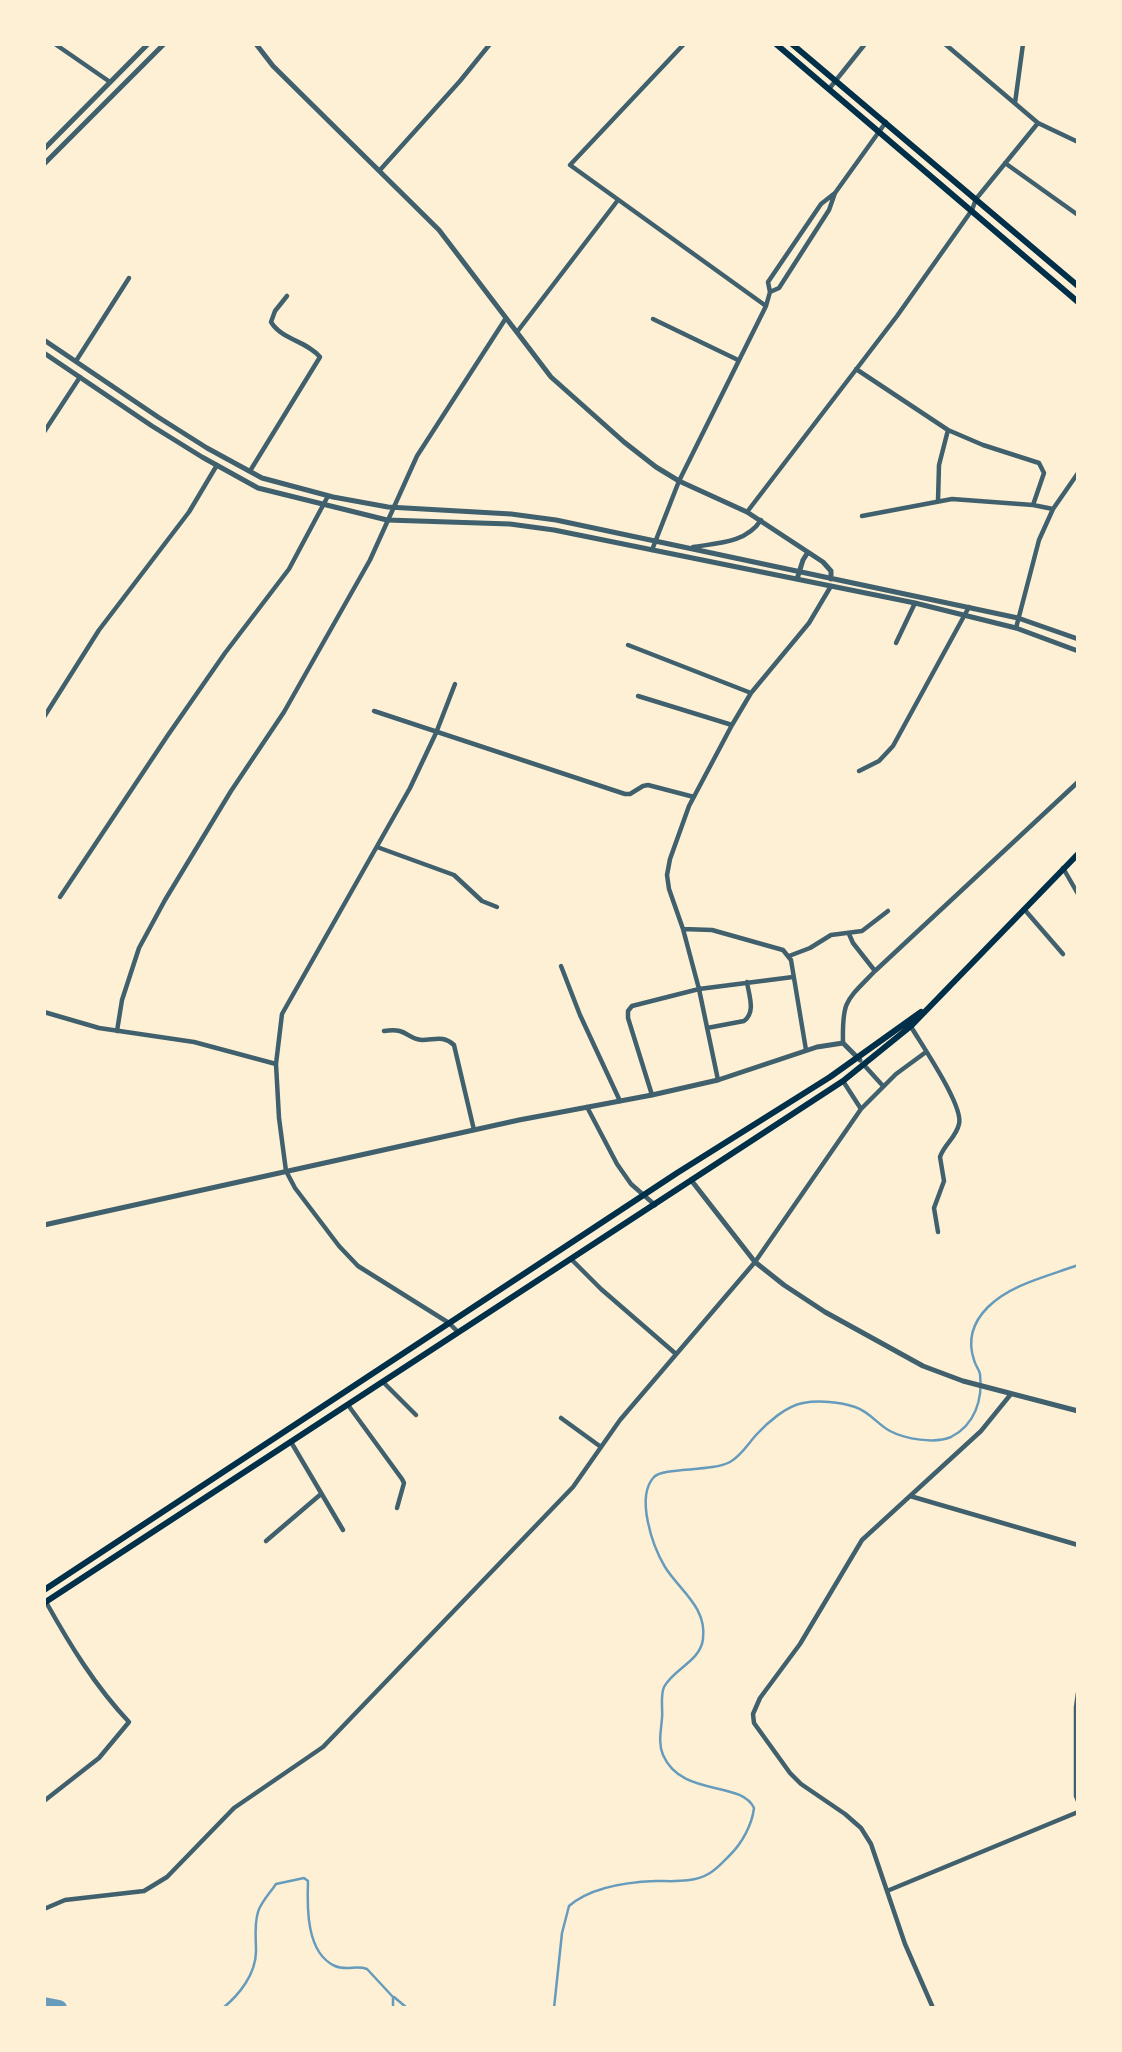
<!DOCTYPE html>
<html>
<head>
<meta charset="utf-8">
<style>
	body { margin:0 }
	#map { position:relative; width:1122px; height:2052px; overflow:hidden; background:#fdf0d5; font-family:Ubuntu,sans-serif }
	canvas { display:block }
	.frame { position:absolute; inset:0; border:46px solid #fdf0d5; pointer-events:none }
</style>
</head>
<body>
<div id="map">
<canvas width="1122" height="2052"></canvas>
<div class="frame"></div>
</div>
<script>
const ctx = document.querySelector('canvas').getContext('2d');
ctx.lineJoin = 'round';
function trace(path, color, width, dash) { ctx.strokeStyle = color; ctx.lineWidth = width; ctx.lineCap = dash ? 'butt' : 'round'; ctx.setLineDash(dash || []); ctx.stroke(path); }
trace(new Path2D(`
	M394,1997l13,11
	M223,2008c16,-13 33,-34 33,-57 0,-13 -2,-26 2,-39 3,-10 12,-19 18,-28l28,-6 4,3c-1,26 -2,72 27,85 11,5 21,-1 32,3l26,28v11
	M554,2008l8,-75 7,-27c22,-19 59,-24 87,-25 18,0 38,2 54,-8 7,-4 14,-12 20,-18 12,-12 22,-30 24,-47 -13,-28 -72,-10 -91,-53 -5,-12 -2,-24 -1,-37 1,-9 -2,-22 2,-31 10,-19 36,-25 39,-48 4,-32 -23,-48 -38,-72 -12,-20 -30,-70 -11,-90 10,-10 58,-5 76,-15 11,-6 18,-18 26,-27 11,-12 30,-29 47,-32 16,-3 37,-1 52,4 15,5 22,17 35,24 15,8 45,13 61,6 24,-12 32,-38 29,-63 -1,-5 -5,-9 -6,-14 -7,-21 -1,-38 14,-53 23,-23 61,-31 90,-42`), '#669bbc', 2.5);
trace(new Path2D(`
	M44,2005l15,3`), '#669bbc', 16);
trace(new Path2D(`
	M55,44l55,38
	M684,44l-114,121 196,141
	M945,44l93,79 40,19
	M829,89l36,-45
	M1015,103l8,-59
	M1005,163l73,52
	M380,170l80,-89 30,-37
	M770,292l9,-4 50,-78 6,-17 51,-71
	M653,319l85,41
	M517,332l101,-132
	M76,361l53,-83
	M856,369l92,61 35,15 56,18 5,10 -11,32
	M44,432l36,-55
	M250,471l70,-114c-13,-16 -38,-17 -49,-35l4,-11 12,-15
	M938,501l1,-36 9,-35
	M747,512l150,-196 75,-106 4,-11 62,-76
	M862,516l90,-17 81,6 20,4
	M693,547c25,-4 53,-4 68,-27
	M652,550l27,-69 87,-175 4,-14 -2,-10 53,-78 14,-11
	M1016,628l23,-88 14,-31 25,-36
	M896,643l19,-40
	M628,645l123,48
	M455,684l-19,49 -26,55 -128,226 -6,50 3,54 7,53 9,17 44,58 19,20 91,57 9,9
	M638,696l94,29
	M374,711l251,83h5l13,-8 5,-1 46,12
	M44,717l55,-87 90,-118 28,-47
	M859,771l20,-10 14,-15 76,-139
	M377,847l77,28 28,26 15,6
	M1063,868l15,26
	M60,897l108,-162 57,-82 64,-84 39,-73
	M1024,909l39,45
	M683,929l29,1 71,20 8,10 15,90
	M849,934l4,9 22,28
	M789,956l21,-8 21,-13 31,-4 26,-20
	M561,966l19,49 40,86
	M44,1012l55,16 95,14 82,22
	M910,1025c11,19 54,81 49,99 -3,14 -15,20 -19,33l4,24 -10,27 4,24
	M707,1028l37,-7c12,-9 5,-25 3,-39
	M117,1031l5,-31 17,-52 26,-48 66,-109 53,-79 86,-152 47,-104 89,-138
	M384,1031c24,-4 22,8 38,9 13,0 21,-5 32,5l20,85
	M843,1043c-1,-43 3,-42 32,-72l203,-189
	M864,1065l19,21
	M718,1080l-19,-91 -16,-60 -14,-40 -2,-14 3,-16 19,-53 43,-81 19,-32 58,-70 22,-37
	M843,1081l18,28
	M652,1095l-24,-77v-7l4,-5 67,-17 94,-12
	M587,1107l30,57 14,20 24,21
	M571,1259l30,30 75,65
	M383,1382l33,33
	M348,1405l54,74 2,4 -7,25
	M561,1418l40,29
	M291,1442l52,88
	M910,1496l168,49
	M266,1541l55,-47
	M1078,1693l-2,14v89l2,5
	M44,1801l55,-43 30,-36c-34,-36 -59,-77 -83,-120
	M887,1891l191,-79
	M44,1909l21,-9 79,-9 23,-14 67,-69 89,-61 250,-260 47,-67 135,-158 106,-153 35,-35 30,-22
	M933,2008l-28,-64 -34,-100 -10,-16 -16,-14 -44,-30 -11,-11 -36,-50 -1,-9 7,-16 40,-54 62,-104 119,-109 30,-37`), '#3f606c', 4.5);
trace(new Path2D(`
	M256,44l17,22 166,164 112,147 73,65 32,25 23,14 68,31 76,50 8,9v8
	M44,149l104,-105
	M44,164l120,-120
	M44,340l114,77 49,31 55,30 71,19 55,10 123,7 45,6 462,98 60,21
	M44,353l108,73 50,31 56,31 129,32 123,4 44,6 361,73 101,25 62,23
	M797,579l6,-19 5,-8
	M691,1180l64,82 29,23 41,27 98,54 40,15 115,30
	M44,1225l475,-105 133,-25 66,-15 99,-33 26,-4 17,17`), '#3f606c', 5);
trace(new Path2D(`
	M776,44l302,258
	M792,44l286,242
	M44,1590l633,-417 153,-96 91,-65
	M44,1603l799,-522 68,-55 167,-172`), '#003049', 6);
</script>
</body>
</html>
